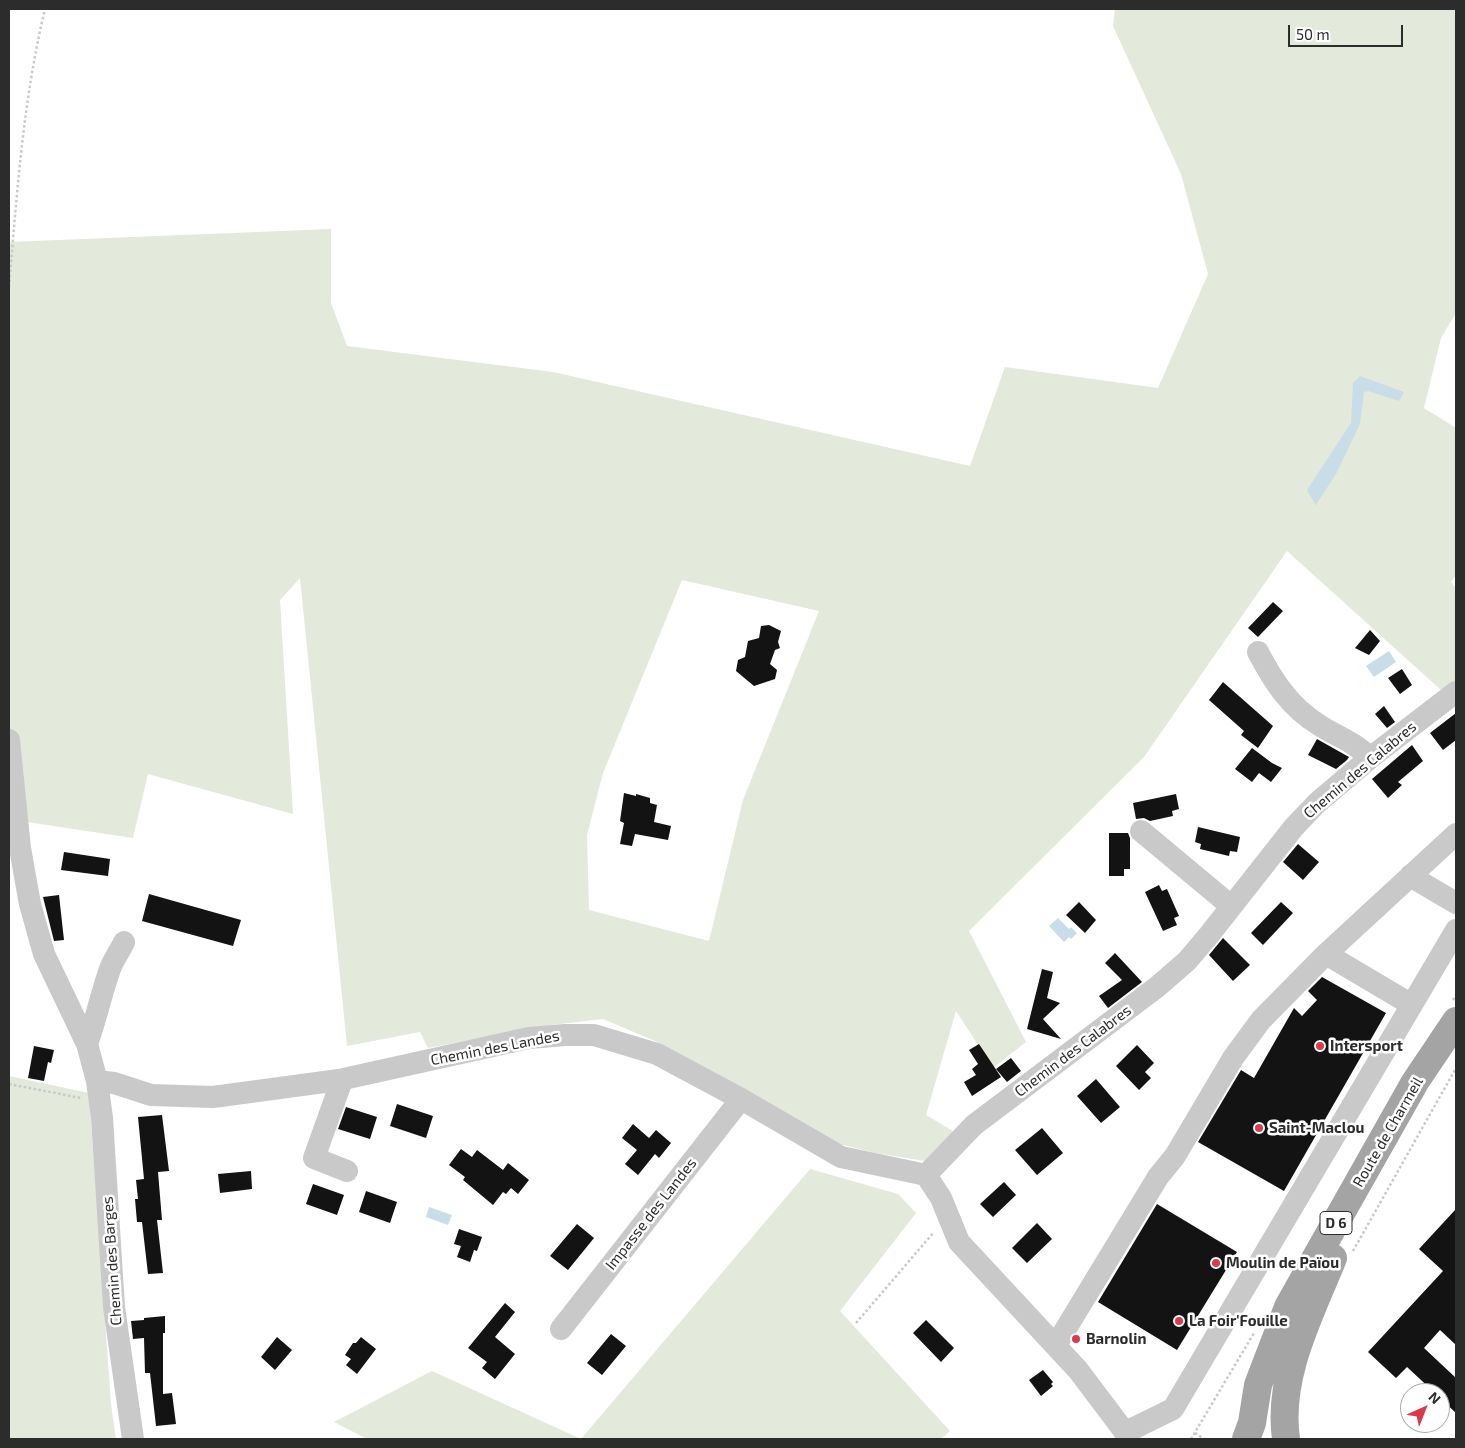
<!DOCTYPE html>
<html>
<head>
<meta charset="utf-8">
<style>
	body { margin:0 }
	#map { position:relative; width:1465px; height:1448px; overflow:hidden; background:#fff; font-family:"Exo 2",sans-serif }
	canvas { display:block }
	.frame { position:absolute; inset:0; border:10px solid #2c2c2c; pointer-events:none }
	.north { position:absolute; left:1400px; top:1383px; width:50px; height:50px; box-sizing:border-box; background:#fff; border:1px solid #ababab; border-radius:50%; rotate:44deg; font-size:14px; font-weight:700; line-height:20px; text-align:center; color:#2c2c2c }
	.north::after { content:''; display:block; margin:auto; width:18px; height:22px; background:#d73b4c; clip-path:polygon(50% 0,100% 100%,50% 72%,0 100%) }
	.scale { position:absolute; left:1288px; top:25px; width:115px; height:22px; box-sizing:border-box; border:2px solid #2c2c2c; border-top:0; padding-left:6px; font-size:15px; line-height:18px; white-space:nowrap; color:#2c2c2c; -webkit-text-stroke:4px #fff; paint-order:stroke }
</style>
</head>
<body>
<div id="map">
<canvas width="1465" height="1448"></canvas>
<div class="frame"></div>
<div class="north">N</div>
<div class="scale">50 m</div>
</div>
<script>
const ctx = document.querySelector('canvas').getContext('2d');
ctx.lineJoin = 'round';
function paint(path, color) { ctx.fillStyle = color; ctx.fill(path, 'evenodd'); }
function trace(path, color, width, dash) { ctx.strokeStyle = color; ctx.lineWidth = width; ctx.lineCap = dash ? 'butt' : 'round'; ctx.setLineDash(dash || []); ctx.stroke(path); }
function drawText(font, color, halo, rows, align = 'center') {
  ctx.font = font + ' "Exo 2",sans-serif'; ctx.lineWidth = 5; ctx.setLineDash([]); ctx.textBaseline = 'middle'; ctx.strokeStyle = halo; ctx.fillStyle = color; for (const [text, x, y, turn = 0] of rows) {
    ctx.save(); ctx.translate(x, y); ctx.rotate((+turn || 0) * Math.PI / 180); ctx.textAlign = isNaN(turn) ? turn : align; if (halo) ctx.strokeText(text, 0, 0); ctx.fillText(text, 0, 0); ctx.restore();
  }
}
paint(new Path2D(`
	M1115,9h341v304l-15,25 -17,70 32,20v147l-5,7 5,6v95l-15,7 -154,-139 -143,206 -175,174 57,111 -33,26 -37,-57 -30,104 30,18 -31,28 -50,-8 -40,-10 -180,-102 -52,-22 -52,6 -123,23 -8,-16 -73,14 -47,-468 -20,22 13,214 -145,-40 -15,64 -106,-16 -18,-5v-575l322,-13v74l16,43 206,26 417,94 35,-99 153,21 50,-114 -27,-100 -68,-148zM682,580l137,31 -76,189 -34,141 -120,-31 -2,-75 16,-62z
	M9,1076l80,17 22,311 5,35h-107z
	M810,1169l88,25 18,19 -76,98 110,120 -9,8h-574l-33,-17 98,-51 149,68z`), '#e3e9db');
paint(new Path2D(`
	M1360,376l44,16 -5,9 -31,-10 -4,1 -4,32 -24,50 -21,32v-2l-8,-14 44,-67 2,-40z
	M1389,651l7,11 -22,15 -8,-11z
	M1058,918l11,11 2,-2 6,6 -6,6 -2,-2 -5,5 -15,-16z
	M429,1207l23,8 -4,10 -22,-8z`), '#c8dde8');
paint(new Path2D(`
	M1273,602l10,9 -25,26 -10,-9z
	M769,625l12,6 -3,11 2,6 -5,2 -5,14 7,6 -2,9 -21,7 -18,-15 2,-11 7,-3 3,-16 11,-3 2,-12z
	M1370,630l10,11 -11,14 -14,-7z
	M1402,669l10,16 -12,9 -12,-16z
	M1223,682l50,44 -15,22 -17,-13 3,-4 -35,-31z
	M1384,706l11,16 -8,6 -12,-14z
	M1456,713v27l-13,10 -13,-17z
	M1317,739l32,18 -2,3 -11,9 -28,-14z
	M1412,745l11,16 -25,21 4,3 -14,13 -16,-19z
	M1252,748l20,15 10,5 -11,14 -12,-9 -7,9 -17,-13z
	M624,793l12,3v-2l14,4v5l7,2 -3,17 17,4 -3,14 -33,-6 -3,12 -12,-2 4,-21 -4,-2z
	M1176,794l3,15 -7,2 1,5 -23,5 -6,-3 -8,1 -3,-16z
	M1198,827l42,10 -3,15 -7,-1 -1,5 -29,-7 1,-5 -6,-2z
	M1109,833h19l2,5v31h-6v7h-15z
	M1298,844l21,18 -16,18 -20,-18z
	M64,852l46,7 -2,17 -47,-6z
	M1159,885l3,6 5,-2 12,27 -5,2 3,7 -14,6 -18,-39z
	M149,894l92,26 -8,26 -91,-25z
	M59,895l5,45 -10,1 -11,-44z
	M1079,902l17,18 -11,13 -19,-18z
	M1281,902l12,11 -30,32 -12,-12z
	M1223,938l27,27 -17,16 -24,-26z
	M1115,953l27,29 -34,26 -9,-12 23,-16 -17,-17z
	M1042,969l11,3 -6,26 13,5 -17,16 18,20 -34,-10z
	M1322,977l64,36 -102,178 -86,-49 43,-72 13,8 40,-70 8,8 15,-16 -9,-9z
	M979,1044l22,33 -29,19 -8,-14 12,-7 -4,-6 6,-5 -9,-14z
	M1137,1045l17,18 -9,9 6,6 -12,12 -23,-24z
	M34,1046l20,4 -3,13 -3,-1 -4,19 -16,-3z
	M1011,1058l10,13 -14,11 -11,-13z
	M1096,1079l24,28 -19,16 -24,-27z
	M397,1104l36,12 -7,22 -36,-12z
	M346,1107l31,10 -7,22 -32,-10z
	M162,1115l7,56 -11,1 4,48h-5l6,53 -15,1 -6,-52h-5l-2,-23h3l-2,-19 8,-1 -6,-62z
	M633,1124l16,14 7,-8 15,13 -12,15 -4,-4 -17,21 -13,-11 12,-14 -15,-12z
	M1042,1128l21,25 -26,22 -22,-25z
	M461,1149l11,8 5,-7 26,20 5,-7 21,17 -11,14 -7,-6 -5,6 -3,-2 -10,13 -30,-25 2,-3 -16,-12z
	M251,1171l1,18 -32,4 -2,-19z
	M1004,1182l12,13 -23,22 -13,-13z
	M313,1184l31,11 -7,20 -31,-11z
	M366,1191l31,11 -7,21 -31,-11z
	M1157,1204l80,48 -60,98 -79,-48z
	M1456,1209v136l-16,-15 -16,18 32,30v35l-16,-15v-5h-5l-28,-26 -11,11 -28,-26 75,-81 -24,-22z
	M1037,1223l15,16 -25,24 -15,-15z
	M577,1224l17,14 -26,32 -18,-14z
	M459,1229l23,8 -5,14 -3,-1 -4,12 -13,-5 4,-11 -7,-2z
	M505,1303l10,9 -20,25 20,17 -20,25 -13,-11 5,-6 -19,-14z
	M165,1316v17h-2v61l9,-1 4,31 -20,2 -6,-53h-5l-1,-35 -11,1 -2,-18 13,-1v-2z
	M926,1320l28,28 -13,14 -28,-29z
	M611,1334l15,12 -24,29 -15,-12z
	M277,1337l15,13 -17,20 -14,-13z
	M361,1337l15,12 -19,25 -11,-9 5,-6 -6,-4 8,-12h3z
	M1043,1370l10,12 -2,2 2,2 -12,10 -12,-16z`), '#131313');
trace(new Path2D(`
	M9,287c8,-93 14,-187 36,-278
	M1453,1000l3,-5
	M9,1084l72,14
	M1353,1251l103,-183
	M856,1323l78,-91
	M1195,1433l9,6
	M1191,1439l63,-106`), '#c9c9c9', 2.5, [2.5, 2.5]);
trace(new Path2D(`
	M1258,652c15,29 32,55 61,73 17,11 36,17 51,33
	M9,740l11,108 10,56 14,50 43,90 10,37 5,37 12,189 19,132
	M1141,831l90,75
	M1410,876l46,27
	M1326,954l86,51
	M87,1044c9,-24 14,-50 23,-75 3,-9 10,-18 14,-27
	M342,1080l-28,78 33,13
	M97,1081l17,2 37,12 62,2 126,-17 190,-42 36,-3h29l63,19 84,45 100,58 85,18
	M926,1175l48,-50 183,-138 30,-26 22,-26 85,-108 23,-24 53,-45 86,-66
	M926,1175l15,23 18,44 119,128 52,69
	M561,1329l180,-230
	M1056,1345l102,-168 17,-21 58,-98 28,-38 65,-66 130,-120
	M1125,1434l5,-4 43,-21 283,-479`), '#c9c9c9', 22);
trace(new Path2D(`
	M1246,1439l6,-16 6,-38 30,-78 127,-225 41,-61
	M1286,1439c-9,-63 24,-124 47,-181`), '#a4a4a4', 28);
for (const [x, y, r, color] of [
	[1320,1046,5,"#d73b4c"],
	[1259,1128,5,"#d73b4c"],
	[1216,1263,5,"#d73b4c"],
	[1179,1321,5,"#d73b4c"],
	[1076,1339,5,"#d73b4c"]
]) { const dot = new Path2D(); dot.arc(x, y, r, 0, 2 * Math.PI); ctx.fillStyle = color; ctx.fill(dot); trace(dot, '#fff', 2); }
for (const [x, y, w] of [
	[1336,1223,32]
]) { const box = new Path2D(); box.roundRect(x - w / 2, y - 11.5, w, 23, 4); ctx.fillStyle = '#fff'; ctx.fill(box); trace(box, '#2c2c2c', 1); }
drawText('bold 14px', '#2c2c2c', null, [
	["D 6",1336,1223]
]);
drawText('15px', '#2c2c2c', '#fff', [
	["Chemin des Calabres",1360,770,-40],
	["Chemin des Landes",495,1048,-11],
	["Chemin des Calabres",1073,1051,-37],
	["Route de Charmeil",1388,1132,-60],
	["Impasse des Landes",651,1214,-52],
	["Chemin des Barges",112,1261,-94]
]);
drawText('bold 15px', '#2c2c2c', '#fff', [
	["Intersport",1330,1046],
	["Saint-Maclou",1269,1128],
	["Moulin de Païou",1226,1263],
	["La Foir'Fouille",1189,1321],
	["Barnolin",1086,1339]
], 'left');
</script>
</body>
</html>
